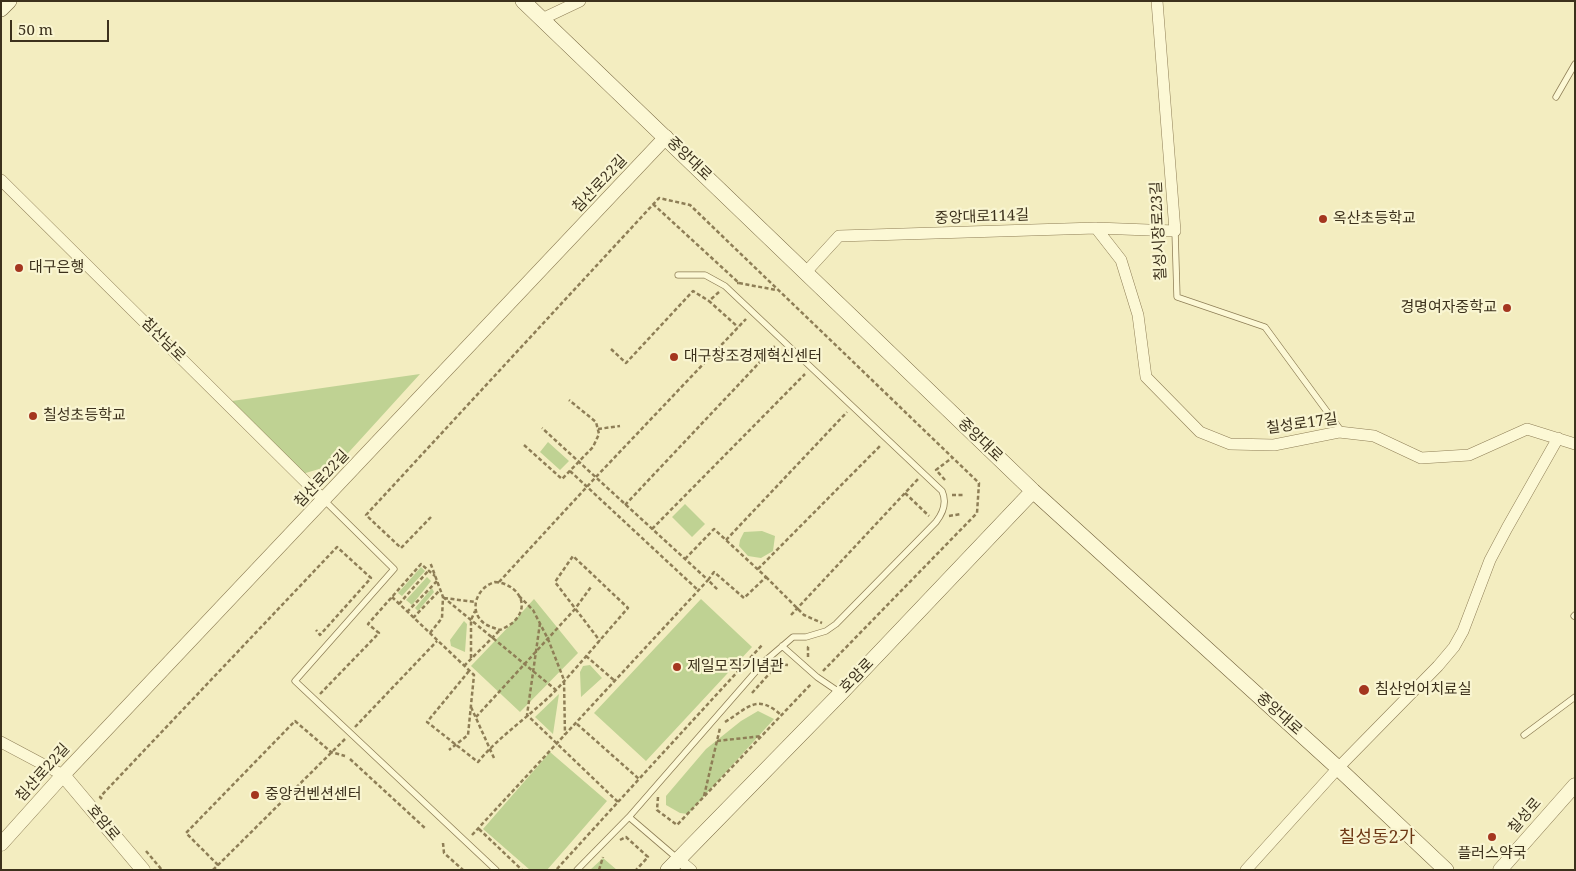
<!DOCTYPE html>
<html>
<head>
<meta charset="utf-8">
<style>
	body { margin:0 }
	#map { position:relative; width:1576px; height:871px; overflow:hidden; background:#f3edc0; font-family:"Noto Serif",serif }
	canvas { display:block }
	.frame { position:absolute; inset:0; border:2px solid #3c311c; pointer-events:none }
	.scale { position:absolute; left:10px; top:20px; width:99px; height:22px; box-sizing:border-box; border:2px solid #3c311c; border-top:0; padding-left:6px; font-size:15px; line-height:18px; white-space:nowrap; color:#3c311c; -webkit-text-stroke:4px #f9f5d1; paint-order:stroke }
</style>
</head>
<body>
<div id="map">
<canvas width="1576" height="871"></canvas>
<div class="frame"></div>
<div class="scale">50 m</div>
</div>
<script>
const ctx = document.querySelector('canvas').getContext('2d');
ctx.lineJoin = 'round';
function paint(path, color) { ctx.fillStyle = color; ctx.fill(path, 'evenodd'); }
function trace(path, color, width, dash) { ctx.strokeStyle = color; ctx.lineWidth = width; ctx.lineCap = dash ? 'butt' : 'round'; ctx.setLineDash(dash || []); ctx.stroke(path); }
function drawText(font, color, halo, rows, align = 'center') {
  ctx.font = font + ' "Noto Serif","Noto Sans KR",serif'; ctx.lineWidth = 4.5; ctx.setLineDash([]); ctx.textBaseline = 'middle'; ctx.strokeStyle = halo; ctx.fillStyle = color; for (const [text, x, y, turn = 0] of rows) {
    ctx.save(); ctx.translate(x, y); ctx.rotate((+turn || 0) * Math.PI / 180); ctx.textAlign = isNaN(turn) ? turn : align; if (halo) ctx.strokeText(text, 0, 0); ctx.fillText(text, 0, 0); ctx.restore();
  }
}
paint(new Path2D(`
	M420,374l-81,89 -40,12 -74,-73z
	M548,442l21,19 -9,9 -20,-18z
	M685,504l20,20 -13,13 -20,-20z
	M762,531l13,5 -2,15 -12,7 -13,-2 -9,-10 1,-6 4,-8z
	M421,567l4,4 -23,25 -4,-3z
	M427,577l4,4 -19,24 -6,-5z
	M432,588l2,4 -16,19 -3,-3z
	M534,599l44,54 -58,59 -49,-46 42,-44z
	M701,599l51,48 -106,114 -52,-48z
	M464,621l3,3 -2,28 -14,-6 -1,-6z
	M590,665l12,13 -21,19 -1,-25 3,-6z
	M559,694l-6,40 -18,-17z
	M758,711l16,8 -86,95 -8,-1 -14,-8v-9l40,-47 35,-28z
	M550,752l57,49 -60,69h-17l-47,-41z
	M603,858l14,12h-27z`), '#bfd293');
const service = new Path2D(`
	M1556,97l19,-33
	M1175,231l2,66 88,30 77,105
	M324,500l70,69 -99,112 201,189
	M1574,616l1,-1
	M782,646l35,31 22,15
	M1524,735l51,-38
	M629,817l136,-156 28,-24h13l20,-6 10,-7 100,-102c7,-9 11,-20 6,-31l-217,-205 -20,-11h-27
	M577,870l52,-53 49,42`);
const minor = new Path2D(`
	M542,19l38,-18
	M1,180l323,320
	M1096,228l25,32 17,55 8,62 54,55 30,12 44,1 65,-13 35,4 47,22 48,-3 58,-26 48,15
	M806,272l33,-36 257,-8 79,3 -18,-230
	M1,742l62,33
	M678,859l13,11
	M1246,870l92,-102 100,-102 16,-19 9,-16 27,-71 17,-32 51,-90`);
const tertiary = new Path2D(`
	M63,775l80,95
	M1,844l62,-69 603,-638
	M1500,870l75,-85`);
const secondary = new Path2D(`
	M523,1l510,490 305,277 108,102
	M1,9l8,-8
	M668,870l173,-177 192,-202`);
trace(service, '#8e7e56', 7);
trace(minor, '#8e7e56', 12);
trace(tertiary, '#8e7e56', 15);
trace(secondary, '#705f39', 16);
trace(new Path2D(`
	M653,204l86,79h-2
	M739,283l37,7
	M719,292l-10,9 29,26
	M611,349l15,14 67,-72 16,10
	M598,429l22,-3
	M524,445l38,34 31,-32 6,-13 -3,-12 -27,-22
	M570,471l129,120
	M945,480l-9,-10 17,-13
	M905,493l24,23
	M952,495h13
	M625,505l150,-159
	M949,516l12,-2
	M431,517l-30,31 -35,-33 293,-317 31,7 289,278 -2,30 -154,158
	M652,529l153,-155
	M726,540l121,-128
	M685,559l29,-30 52,48 -22,21 -30,-26 -6,8 10,10
	M758,569l122,-123
	M766,577l38,38 18,8
	M495,582c19,1 35,19 22,36 -4,6 -11,9 -17,12 -5,-2 -10,-3 -15,-6 -18,-13 -8,-37 10,-42z
	M499,582l96,-104 151,-159
	M519,596l14,14 15,29 16,41 1,55
	M392,597l82,78 -6,60 -19,15
	M443,597l113,93
	M444,598l31,4
	M399,604l30,-34
	M407,612l30,-31
	M791,615l127,-136
	M413,618l27,-28
	M540,623l-13,92 91,87 -62,68
	M430,633l12,-15 1,-21 -13,-35
	M586,656l29,25
	M808,657v-10l2,-1
	M471,658v-38l4,-9
	M464,666l36,-36
	M469,671l-42,51 51,40c23,-28 54,-47 79,-73 24,-26 47,-54 71,-81l-55,-52 -18,26 45,59
	M752,693l26,-29 10,1
	M320,694l59,-61 -11,-9 53,-60 14,12
	M471,707l23,51
	M476,717l99,-108 16,-22
	M725,722c23,-14 32,-29 56,-7
	M577,724l62,55 124,-135
	M355,727l82,-86
	M717,741l45,-5
	M350,759l76,70
	M704,796l16,-68
	M658,797l-1,13 20,15 134,-141
	M102,799l-2,-2 237,-250 34,31 -51,57 -4,-5
	M618,802l21,-23
	M479,829l43,41
	M472,835l236,-255 -166,-152
	M620,840l6,-3 22,20 -12,13
	M443,843l1,10 19,17
	M146,851l16,19
	M218,865l-32,-32 109,-112 36,31 14,4
	M213,870l132,-131
	M599,870l4,-13`), '#8e7e56', 2.5, [4, 2.5]);
trace(service, '#fcf8d5', 5.5);
trace(minor, '#fcf8d5', 11);
trace(tertiary, '#fcf8d5', 14);
trace(secondary, '#fcf8d5', 15);
for (const [x, y, r, color] of [
	[1323,219,5,"#a4361f"],
	[19,268,5,"#a4361f"],
	[1507,308,5,"#a4361f"],
	[674,357,5,"#a4361f"],
	[33,416,5,"#a4361f"],
	[677,667,5,"#a4361f"],
	[1364,690,6,"#a4361f"],
	[255,795,5,"#a4361f"],
	[1492,837,5,"#a4361f"]
]) { const dot = new Path2D(); dot.arc(x, y, r, 0, 2 * Math.PI); ctx.fillStyle = color; ctx.fill(dot); trace(dot, '#f9f5d1', 2); }
drawText('15px', '#3c311c', '#f9f5d1', [
	["중앙대로",689,159,44],
	["침산로22길",600,184,-47],
	["중앙대로114길",982,217,-2],
	["칠성시장로23길",1159,231,-93],
	["침산남로",163,340,45],
	["칠성로17길",1302,424,-8],
	["중앙대로",980,440,44],
	["침산로22길",322,479,-47],
	["호암로",857,676,-46],
	["중앙대로",1279,714,42],
	["침산로22길",43,773,-48],
	["칠성로",1525,816,-49],
	["호암로",103,823,50]
]);
drawText('15px', '#3c311c', '#f9f5d1', [
	["옥산초등학교",1333,219],
	["대구은행",29,268],
	["경명여자중학교",1497,308,"right"],
	["대구창조경제혁신센터",684,357],
	["칠성초등학교",43,416],
	["제일모직기념관",687,667],
	["침산언어치료실",1375,690],
	["중앙컨벤션센터",265,795],
	["플러스약국",1492,854,"center"]
], 'left');
drawText('18px', '#6e3916', '#f9f5d1', [
	["칠성동2가",1377,838]
]);
</script>
</body>
</html>
